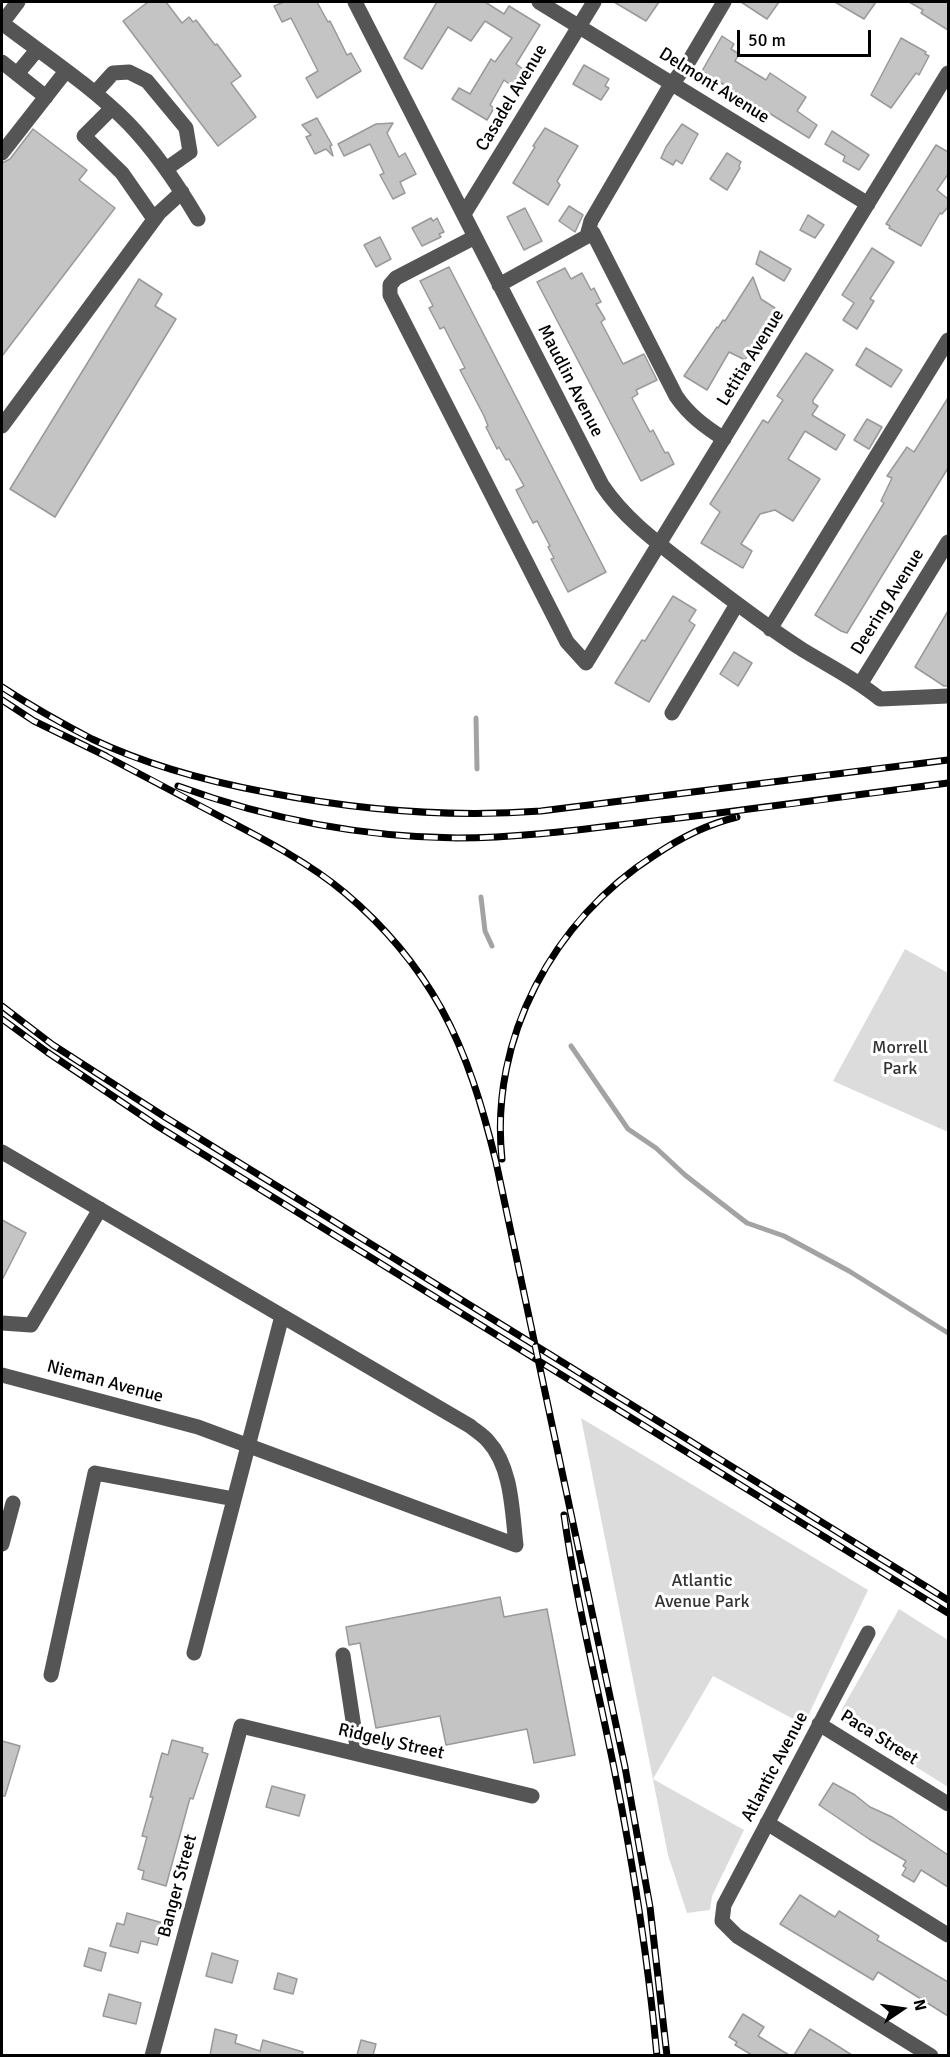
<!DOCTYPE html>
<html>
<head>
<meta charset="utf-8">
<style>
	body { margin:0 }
	#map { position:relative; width:950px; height:2057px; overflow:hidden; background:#fff; font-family:Signika,sans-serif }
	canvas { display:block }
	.frame { position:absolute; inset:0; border:3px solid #000; pointer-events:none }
	.north { position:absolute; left:872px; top:1979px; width:60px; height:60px; -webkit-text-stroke:4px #fff; paint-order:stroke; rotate:77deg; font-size:16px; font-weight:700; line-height:24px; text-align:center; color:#000 }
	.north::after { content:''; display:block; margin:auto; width:21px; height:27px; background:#000; clip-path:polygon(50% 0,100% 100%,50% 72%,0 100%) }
	.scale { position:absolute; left:737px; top:30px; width:134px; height:27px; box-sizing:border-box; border:3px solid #000; border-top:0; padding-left:8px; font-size:18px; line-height:21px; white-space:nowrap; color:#000; -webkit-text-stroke:4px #fff; paint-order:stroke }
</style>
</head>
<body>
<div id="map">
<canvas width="950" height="2057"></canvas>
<div class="frame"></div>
<div class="north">N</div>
<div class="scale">50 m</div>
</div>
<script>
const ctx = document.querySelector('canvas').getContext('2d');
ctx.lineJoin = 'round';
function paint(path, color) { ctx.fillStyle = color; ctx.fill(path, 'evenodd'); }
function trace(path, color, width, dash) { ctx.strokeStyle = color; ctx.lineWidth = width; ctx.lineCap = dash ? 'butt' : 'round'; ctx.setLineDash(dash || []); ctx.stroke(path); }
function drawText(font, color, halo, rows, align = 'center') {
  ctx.font = font + ' Signika,sans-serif'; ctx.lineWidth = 6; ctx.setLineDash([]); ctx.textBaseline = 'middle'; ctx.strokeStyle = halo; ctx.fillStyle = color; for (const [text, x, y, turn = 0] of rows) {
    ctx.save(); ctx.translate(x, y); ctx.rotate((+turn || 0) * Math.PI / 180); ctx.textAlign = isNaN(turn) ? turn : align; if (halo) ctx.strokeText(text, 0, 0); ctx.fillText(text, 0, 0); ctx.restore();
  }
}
paint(new Path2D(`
	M905,949l43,24v159l-115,-51z
	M581,1418l287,172 -62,130 -9,1 -84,-45 -60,103 91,51 -32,66 -2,14 -23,3 -19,-58z
	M899,1609l49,31v147l-105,-66 -1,-12z`), '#dcdcdc');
trace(new Path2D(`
	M476,718l1,51
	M481,897l4,34 7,15
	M571,1046l57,83 28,19 29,27 27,21 35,27 37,13 65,35 99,62`), '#a3a3a3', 5);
const building = new Path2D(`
	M148,2h18l16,21 7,-6 4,5 3,-2 19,25 2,-1 24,32 -10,7 25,34 -38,29 -95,-125z
	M284,2h33l11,20 2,-1 17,34 4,-2 10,18 -44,27 -11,-20 12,-7 -27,-53 -9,4 -8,-16z
	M437,2h48l19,12 5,-8 31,19 -24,39 7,5 -11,17 -8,-6 -14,25 4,3 -7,12 -35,-21 7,-11 11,6 21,-35 4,3 17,-24 -27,-17 -14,20 -23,-14 -26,42 -18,-11z
	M614,2h45l-13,19z
	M741,2h38l-12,17z
	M835,2h41l-12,17z
	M909,2h39v28l-27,-17 2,-3z
	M722,36l12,8 -3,5 8,5 -4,7 31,19 4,-7 36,24 -9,14 20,14 -8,13 -107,-67z
	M901,38l25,14 -1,2 4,2 -10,19 -3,-2 -25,35 -20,-13z
	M584,65l25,14 -4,7 4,2 -8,12 -28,-16z
	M317,118l15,27 -2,1 3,10 -7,-7 -11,5 -9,-17 5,-2 -9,-10z
	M393,123l-6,10 12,24 6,-4 11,21 -16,8 5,11 -12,6 -13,-24 4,-2 -14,-29 -26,12 -6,-12 38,-20z
	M682,124l16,10 -16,30 -6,-4 -3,5 -12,-7 5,-11z
	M545,128l33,18 -21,35 3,4 -12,20 -35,-22 22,-36 -2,-1z
	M33,129l54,41 -8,10 36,28 -113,148v-193l8,-4z
	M832,131l37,24 -10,15 -16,-9 2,-5 -20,-12z
	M936,145l12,7v22l-11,16 11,9v8l-6,7 -2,-1 -19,33 -32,-18 1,-2 -4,-2z
	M727,153l14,9 -2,4 1,2 -13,22 -17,-11z
	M569,206l14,9 -8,17 -16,-11z
	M525,208l17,33 -18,9 -17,-33z
	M808,215l16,10 -9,13 -15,-8z
	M431,218l2,3 4,-3 7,14 -5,2 2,3 -19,9 -10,-18z
	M380,237l11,22 -15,8 -12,-22z
	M872,248l22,14 -24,37 4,2 -17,28 -14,-9 11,-17 -12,-8z
	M760,251l31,18 -7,12 -28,-17z
	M449,267l157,305 -38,20 -17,-33 3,-1 -6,-11 2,-1 -13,-25 -4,2 -17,-33 8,-4 -15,-27 -3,1 -7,-13 -2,2 -11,-22 2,-1 -4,-10 -24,-46 5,-2 -21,-41 -4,2 -11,-21 4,-2 -13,-25z
	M565,268l6,11 11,-6 9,17 3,-2 7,14 -5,2 9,15 -4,3 22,42 21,-10 13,26 -21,10 2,4 -6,4 18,34 3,-2 12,23 3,-1 6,12 -33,17 -104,-199z
	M753,277l8,22 14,9 -30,52 -16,-8 -22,38 -23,-14 33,-49 1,1 5,-8 2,1z
	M139,279l23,15 -7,12 21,13 -121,198 -45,-28z
	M866,348l36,22 -11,17 -35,-22z
	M806,353l27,17 -20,30v3l5,3 -6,9 33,20 -9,15 -31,-19 -17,28 32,20 -27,42 -18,-11 -15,4 -19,30 11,7 -9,17 -2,-1 -40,-24 19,-31 -10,-8 53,-84 5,3 15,-23 -6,-4z
	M948,398v70l-101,165 -6,-2 -26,-16 69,-112 -3,-2 11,-23 -5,-2 20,-29 7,5z
	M867,419l15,8 -13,22 -15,-9z
	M673,596l23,14 -7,11 6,4 -46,77 -34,-19 27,-43 3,1z
	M948,611v75h-4l-29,-19z
	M734,652l18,11 -14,23 -18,-12z
	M2,1220l24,13 -24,47z
	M500,1597l4,20 43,-8 28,146 -41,8 -7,-34 -81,16 -6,-29 -64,12 -16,-85 -11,2 -3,-18z
	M172,1740l31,8 -1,4 6,2 -15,45 -3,-1 -24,88 -24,-7 2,-8 -6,-2 9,-32 -5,-1 11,-39h-3l12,-44 6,2z
	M2,1741l18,5 -15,50h-3z
	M833,1783l22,12 15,12 22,10 56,38v32l-27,-17 -7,12 -12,-7 4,-7 -3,-2 3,-5 -37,-22 -50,-34z
	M272,1786l33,9 -6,21 -33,-9z
	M800,1895l35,22 4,-6 40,25 -2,4 71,42v34l-70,-44 -5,8 -93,-56z
	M127,1913l36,10 -6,22 -16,-4 -3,12 -28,-7 7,-23 7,2z
	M89,1948l17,5 -5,18 -17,-5z
	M212,1953l26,8 -6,22 -26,-7z
	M278,1973l19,6 -4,15 -19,-5z
	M109,1994l32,9 -5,21 -33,-8z
	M743,2014l21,13 -6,9 31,19h-37l-17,-10 2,-3 -8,-5z
	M215,2029l22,6 -2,8 25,8 3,-11 40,12 -1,3h-92z
	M810,2029l15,9 27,17h-58z
	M361,2040l15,4 -3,11h-16z`);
paint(building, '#c4c4c4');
trace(building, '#999', 1.5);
trace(new Path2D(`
	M18,2l-16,21c42,32 88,62 126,100 28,29 50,62 70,96
	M355,2l247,483c24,36 60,61 93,87 36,27 70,54 108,78 26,16 53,29 77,49l68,-3
	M539,2l329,202
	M2,62l44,35
	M17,74l20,-24
	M95,93l18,-20 16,-1 18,9 39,47 4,24 -24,17
	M112,108l-28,28 38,37 32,46
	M2,153l64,-82
	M464,214l130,-212
	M587,236l4,-15 76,-130 22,-30 35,-59
	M475,237l-79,41 -6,7v10l177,347 19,21 362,-590
	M499,285l94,-52 83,163c13,19 28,30 48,43
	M2,426l157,-213 23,-21
	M770,629l178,-289
	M861,683l87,-141
	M672,713l65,-109
	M2,1152l468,274c6,5 13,9 18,15 24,26 24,70 28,104l-318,-118 -196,-52
	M2,1323l29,2 69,-116
	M2,1544l11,-41
	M868,1633l-144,272 -2,16 15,15 194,120
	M194,1653l88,-337
	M343,1655l15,99
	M51,1675l44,-202 139,26
	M819,1724l129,80
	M767,1823l181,112
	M152,2056l89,-330 291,70`), '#555', 15);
const rail = new Path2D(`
	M2,687c29,19 59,36 90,52 55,26 114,42 173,53 92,18 183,26 276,19l407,-51
	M2,700l32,21 72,35
	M100,753c40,21 80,42 121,64 42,22 87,45 124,76 38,32 72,72 96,115 27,49 42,101 55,154l129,605 25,140 17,149
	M178,786c90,33 183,51 279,52 74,0 148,-12 222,-20 90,-11 180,-23 269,-35
	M2,1006l51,39 112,72 783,483
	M2,1019l45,33 112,75 789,486
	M502,1159c-13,-121 52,-240 153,-304 25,-17 53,-31 82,-38
	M564,1515c12,85 33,169 50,253 19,95 34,191 43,288`);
trace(rail, '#000', 7);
trace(rail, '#fff', 4.5, [14]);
drawText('18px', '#000', '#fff', [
	["Delmont Avenue",714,86,32],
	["Casadel Avenue",512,98,-59],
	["Letitia Avenue",751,358,-58],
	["Maudlin Avenue",570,381,63],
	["Deering Avenue",888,602,-58],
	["Nieman Avenue",105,1382,15],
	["Paca Street",879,1738,32],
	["Ridgely Street",391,1742,13],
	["Atlantic Avenue",775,1767,-62],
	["Banger Street",178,1886,-75]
]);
drawText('18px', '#333', '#fff', [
	["Morrell",900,1048],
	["Park",900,1069],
	["Atlantic",702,1581],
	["Avenue Park",702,1602]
]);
</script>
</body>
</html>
